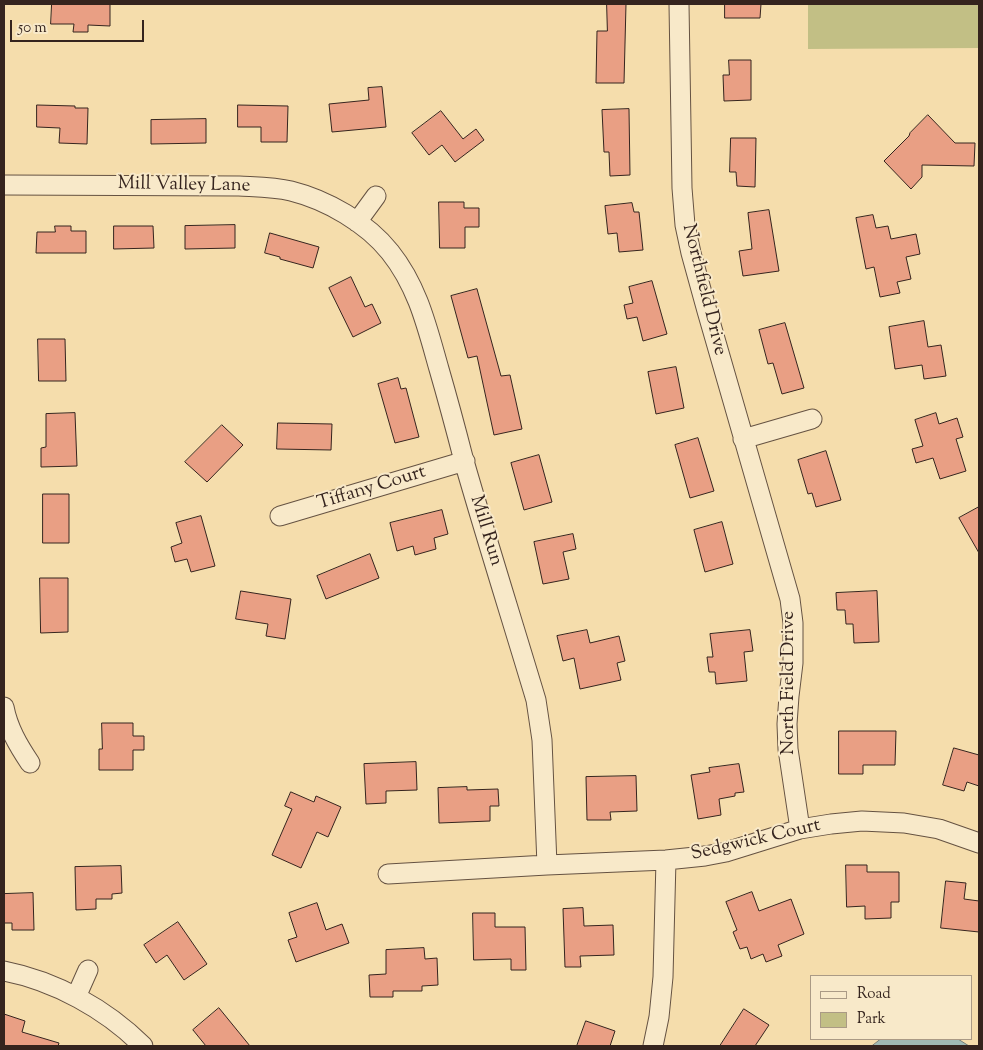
<!DOCTYPE html>
<html>
<head>
<meta charset="utf-8">
<style>
	body { margin:0 }
	#map { position:relative; width:983px; height:1050px; overflow:hidden; background:#f5ddac; font-family:"Sorts Mill Goudy",serif }
	canvas { display:block }
	.frame { position:absolute; inset:0; border:5px solid #35241e; pointer-events:none }
	.legend { position:absolute; left:810px; top:975px; width:162px; height:65px; box-sizing:border-box; background:#f8e9c9; border:1px solid #aa9a85; margin:0; padding:6px 9px; list-style:none; font-size:15px; color:#35241e }
	.legend li { display:flex; align-items:center; gap:10px; height:25px }
	.legend b { width:25px; border:1px solid #aa9a85 }
	.scale { position:absolute; left:10px; top:20px; width:134px; height:22px; box-sizing:border-box; border:2px solid #35241e; border-top:0; padding-left:6px; font-size:15px; line-height:18px; white-space:nowrap; color:#35241e; -webkit-text-stroke:4px #f8e9c9; paint-order:stroke }
</style>
</head>
<body>
<div id="map">
<canvas width="983" height="1050"></canvas>
<div class="frame"></div>
<ul class="legend">
<li><b style="height:6px;background:#f8e9c9"></b>Road</li>
<li><b style="height:14px;background:#c2bf85"></b>Park</li>
</ul>
<div class="scale">50 m</div>
</div>
<script>
const ctx = document.querySelector('canvas').getContext('2d');
ctx.lineJoin = 'round';
function paint(path, color) { ctx.fillStyle = color; ctx.fill(path, 'evenodd'); }
function trace(path, color, width, dash) { ctx.strokeStyle = color; ctx.lineWidth = width; ctx.lineCap = dash ? 'butt' : 'round'; ctx.setLineDash(dash || []); ctx.stroke(path); }
function drawText(font, color, halo, rows, align = 'center') {
  ctx.font = font + ' "Sorts Mill Goudy",serif'; ctx.lineWidth = 4; ctx.setLineDash([]); ctx.textBaseline = 'middle'; ctx.strokeStyle = halo; ctx.fillStyle = color; for (const [text, x, y, turn = 0] of rows) {
    ctx.save(); ctx.translate(x, y); ctx.rotate((+turn || 0) * Math.PI / 180); ctx.textAlign = isNaN(turn) ? turn : align; if (halo) ctx.strokeText(text, 0, 0); ctx.fillText(text, 0, 0); ctx.restore();
  }
}
paint(new Path2D(`
	M808,4h171v44l-171,1z`), '#c2bf85');
const water = new Path2D(`
	M881,1039h77l11,7h-97z`);
paint(water, '#a0bab4');
trace(water, '#757e78', 1);
const building = new Path2D(`
	M52,4h58v22l-22,-1v7h-15l1,-8h-23z
	M607,4h19l-2,79h-28l1,-52h10z
	M725,4h36l-1,14h-35z
	M729,60h22v40l-27,1 -1,-26h6z
	M382,87l4,40 -54,5 -3,-28 40,-4 -1,-12z
	M37,105l38,1v2h13l-1,36 -28,-1 1,-15 -23,-1z
	M238,105l50,1 -1,36h-26v-15h-23z
	M629,109l1,66 -20,1 -1,-24h-5l-2,-42z
	M441,111l22,28 13,-10 8,11 -29,22 -13,-17 -13,10 -17,-22z
	M928,115l27,28h20l-1,23 -52,-1v12l-11,12 -27,-28 25,-25 1,-3z
	M206,119v24l-55,1v-24z
	M731,138h25l-1,49 -18,-1 -1,-14h-6z
	M439,202h25v6h15v19h-14v21h-25z
	M632,203l2,9h5l4,38 -24,2 -2,-19 -9,1 -3,-28z
	M769,210l10,61 -36,5 -4,-25 13,-2 -4,-36z
	M873,215l3,13 12,-2 3,13 25,-5 4,20 -14,3 5,22 -14,3 3,11 -20,4 -6,-30 -8,2 -10,-51z
	M235,225v23l-50,1v-23z
	M55,226h16v5h15v22h-50l1,-21h18z
	M114,226h39l1,22 -40,1z
	M270,233l49,14 -6,21 -33,-9v-2l-15,-4z
	M351,277l14,30 7,-3 9,19 -28,14 -24,-49z
	M652,281l15,53 -24,7 -6,-24 -10,2 -3,-14 9,-2 -4,-16z
	M477,289l24,87 9,-1 12,54 -28,6 -17,-79 -9,2 -17,-62z
	M924,321l4,26 13,-2 5,31 -22,3 -2,-14 -27,4 -6,-42z
	M785,323l19,65 -22,6 -9,-31 -5,1 -9,-34z
	M38,339h27l1,42h-27z
	M676,367l8,41 -28,6 -8,-42z
	M398,378l3,11 5,-1 13,49 -24,6 -17,-59z
	M75,413l2,53 -36,1v-19l5,-1v-33z
	M936,413l3,11 18,-6 6,19 -7,2 10,32 -26,8 -7,-21 -17,5 -4,-14 11,-3 -8,-26z
	M278,423l54,1 -1,26 -54,-1z
	M222,425l21,20 -36,37 -22,-20z
	M698,438l16,53 -24,7 -15,-53z
	M826,451l15,49 -25,7 -4,-14 -4,1 -10,-34z
	M539,455l13,47 -28,8 -13,-47z
	M43,494h26v49h-26z
	M979,507v46l-20,-35z
	M442,510l6,24 -14,4 2,11 -21,6 -2,-9 -16,5 -7,-28z
	M201,516l14,50 -24,6 -4,-13 -12,3 -4,-15 11,-4 -6,-20z
	M722,522l11,42 -28,8 -11,-42z
	M573,534l3,15 -13,3 6,27 -26,5 -9,-42z
	M370,554l9,24 -53,21 -9,-23z
	M40,578h28v54l-27,1z
	M241,591l50,8 -6,40 -19,-3 2,-12 -32,-5z
	M877,591l2,51 -25,1 -1,-19h-7l-1,-14h-8l-1,-17z
	M587,630l3,13 29,-7 6,25 -8,2 4,17 -41,9 -6,-31 -11,3 -6,-25z
	M750,630l3,21 -9,1 3,29 -31,3 -1,-12h-6l-2,-15h6l-3,-23z
	M102,723h31v13h11v14h-11v20h-34v-21h3z
	M839,731h57l-1,34h-32v9h-24z
	M954,748l25,7v31l-12,-4 -3,9 -21,-6z
	M416,762l1,28 -31,1v12l-20,1 -2,-40z
	M739,764l5,28 -9,1v3l-16,3 2,16 -23,4 -7,-44 19,-3 -1,-4z
	M636,776l1,35 -27,1 1,8h-24l-1,-43z
	M467,787v3l31,-1 1,17h-9v15l-51,2 -1,-35z
	M291,792l23,10 2,-6 25,11 -13,30 -11,-5 -16,36 -29,-13 20,-46 -7,-3z
	M846,865h21v7h32v30h-8v16l-26,1v-13l-18,1z
	M121,866l1,27 -10,1v5h-16v10l-20,1 -1,-43z
	M946,881l20,2 -2,16 15,2v31l-38,-4z
	M752,892l7,19 32,-12 13,35 -26,11 4,11 -16,6 -3,-8 -12,5 -4,-12 -7,2 -7,-17 4,-2 -11,-28z
	M33,893l1,37h-22v-7h-8v-29z
	M317,903l9,27 16,-6 7,19 -53,19 -8,-22 9,-3 -8,-24z
	M583,908l1,18 29,-1 1,30 -34,1 1,11h-16l-2,-58z
	M473,913h22v14h30l1,43h-15v-11l-37,1z
	M178,922l29,42 -23,16 -17,-25 -11,8 -12,-18z
	M424,948l1,11 12,-1 1,27 -16,1v5h-29v6h-23l-1,-22 17,-1v-24z
	M219,1008l31,38h-44l-13,-16z
	M744,1009l25,16 -14,21h-35z
	M4,1014l21,7 -3,11 37,11 -1,3h-54z
	M586,1021l29,10 -5,15h-33z`);
paint(building, '#e99f84');
trace(building, '#35241e', 1);
const minor = new Path2D(`
	M679,4l3,184 3,37 6,28 16,58 83,288 3,24v40l-4,33 -2,28 1,25 12,80
	M4,185l235,1c17,1 35,1 52,5 36,9 76,32 99,61 28,35 37,75 49,117 9,31 17,61 25,92 23,80 48,159 72,239l6,40 5,125
	M357,222l19,-26
	M743,439l69,-20
	M280,516l185,-55
	M4,707c4,21 14,38 26,56
	M388,874l159,-9 119,-5 39,-4 21,-4 74,-23 31,-5 31,-3 42,2 35,6 40,14
	M4,971c51,10 102,38 139,75
	M76,997l12,-27
	M653,1046l6,-29 4,-40 3,-117`);
trace(minor, '#655242', 21);
trace(minor, '#f8e9c9', 19);
drawText('19px', '#35241e', '#f8e9c9', [
	["Mill Valley Lane",184,186,1],
	["Northfield Drive",703,290,76],
	["Tiffany Court",372,489,-17],
	["Mill Run",485,531,73],
	["North Field Drive",790,683,-90],
	["Sedgwick Court",756,841,-13]
]);
</script>
</body>
</html>
